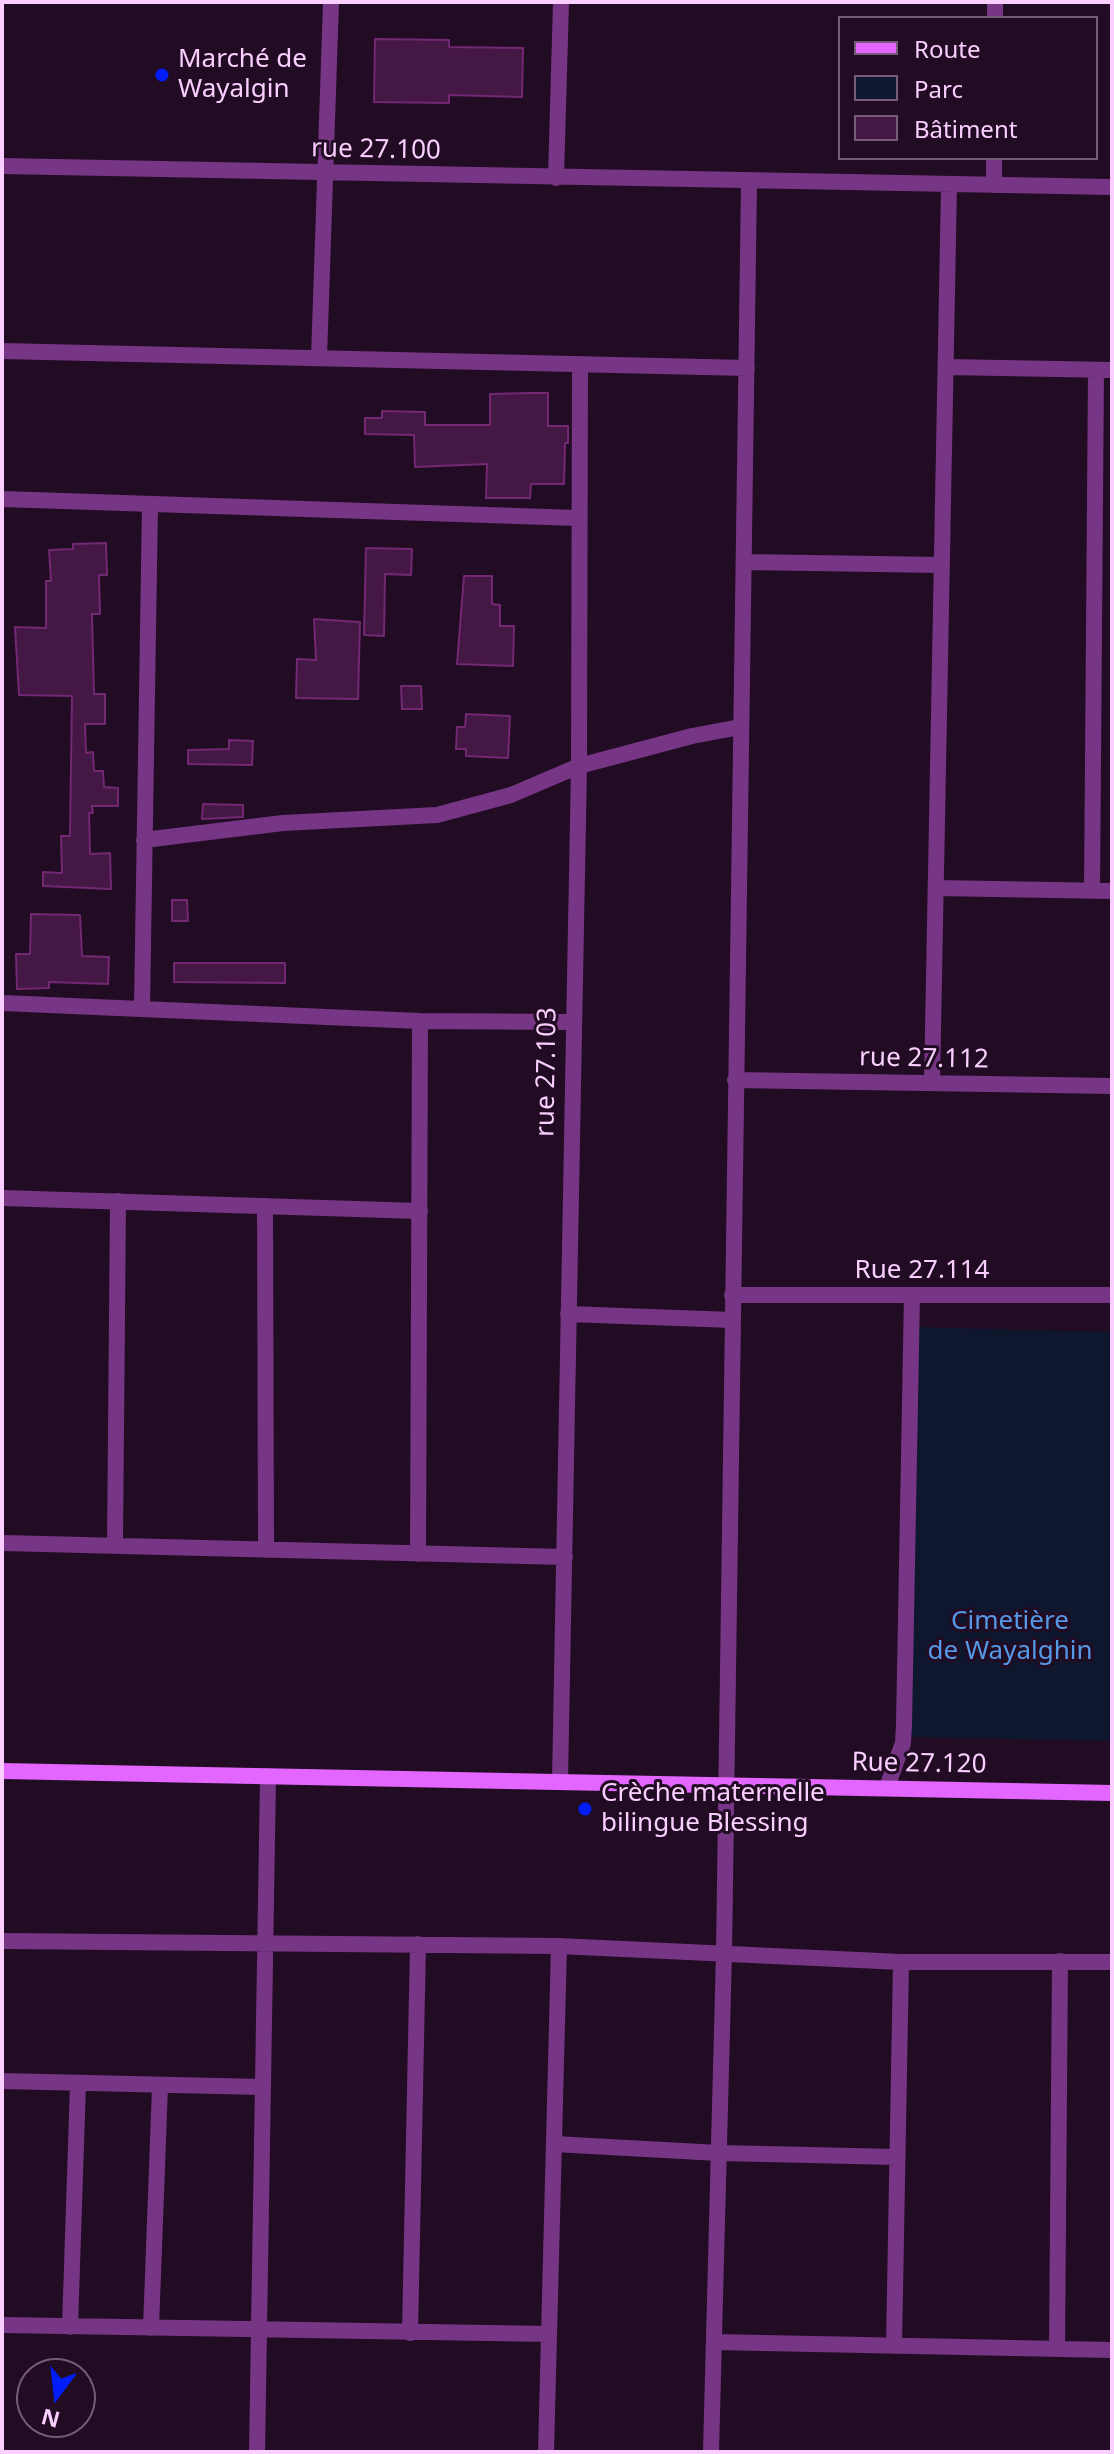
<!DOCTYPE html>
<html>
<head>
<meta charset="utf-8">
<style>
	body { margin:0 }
	#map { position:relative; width:1114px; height:2454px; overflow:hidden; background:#220c23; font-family:"Noto Sans",sans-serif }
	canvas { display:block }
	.frame { position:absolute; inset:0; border:4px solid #facfff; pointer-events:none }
	.legend { position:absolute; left:838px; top:16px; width:260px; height:144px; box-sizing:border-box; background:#220c23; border:2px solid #785a7b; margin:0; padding:10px 14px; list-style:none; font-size:24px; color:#facfff }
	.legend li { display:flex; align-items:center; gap:16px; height:40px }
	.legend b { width:40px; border:2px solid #785a7b }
	.north { position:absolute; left:16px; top:2358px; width:80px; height:80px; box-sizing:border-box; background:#220c23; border:2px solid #785a7b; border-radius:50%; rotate:195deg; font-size:22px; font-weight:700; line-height:32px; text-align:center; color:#facfff }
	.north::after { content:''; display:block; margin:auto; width:28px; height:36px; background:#001dfa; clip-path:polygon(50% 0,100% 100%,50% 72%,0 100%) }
</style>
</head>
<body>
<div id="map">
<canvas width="1114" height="2454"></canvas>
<div class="frame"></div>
<ul class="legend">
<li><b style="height:10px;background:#e266ff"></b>Route</li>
<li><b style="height:22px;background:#0f172e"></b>Parc</li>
<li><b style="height:22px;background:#451745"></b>Bâtiment</li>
</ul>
<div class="north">N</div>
</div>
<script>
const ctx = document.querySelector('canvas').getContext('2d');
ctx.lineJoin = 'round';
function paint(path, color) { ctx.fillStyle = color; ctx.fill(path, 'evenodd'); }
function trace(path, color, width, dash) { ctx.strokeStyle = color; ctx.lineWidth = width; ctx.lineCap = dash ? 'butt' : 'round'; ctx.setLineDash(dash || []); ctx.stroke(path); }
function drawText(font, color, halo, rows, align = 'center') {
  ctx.font = font + ' "Noto Sans",sans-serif'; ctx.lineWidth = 6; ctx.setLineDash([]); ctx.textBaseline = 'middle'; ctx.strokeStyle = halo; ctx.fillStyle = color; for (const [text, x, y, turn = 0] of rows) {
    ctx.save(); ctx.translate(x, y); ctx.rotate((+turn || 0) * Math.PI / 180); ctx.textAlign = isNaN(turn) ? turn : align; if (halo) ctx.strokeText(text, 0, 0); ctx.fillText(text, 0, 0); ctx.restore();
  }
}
paint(new Path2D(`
	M915,1327l197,5v409l-205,-4z`), '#0f172e');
const building = new Path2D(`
	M375,39l74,1v7l74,1 -1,49 -73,-2v8l-75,-1z
	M530,393h18v33h20v17h-3l-1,41h-33l-1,14h-44l1,-34 -72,3 -1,-32 -49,-1v-16h17v-7l43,1v13h65v-31z
	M106,543l1,32h-8l1,39h-8l2,80h11v30h-20l1,29 7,-1 1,19h9l1,16 14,1v18h-26l1,7h-4l1,41 20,-1 1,36 -68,-3v-14l19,1 -1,-37h9l2,-140 -53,-1 -4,-68 31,1v-47h5l-2,-31 24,-1v-5z
	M366,548l46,1 -1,26 -26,-1 -1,62 -20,-1z
	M464,576h28v28l8,1v21h14l-1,40 -56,-2z
	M314,619l46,3 -2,77 -62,-1 1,-39 19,1z
	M401,686h20l1,23h-20z
	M466,714l44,2 -2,42 -42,-2v-7h-10l1,-22h8z
	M229,740l24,1 -1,24 -64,-1v-14l41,-1z
	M203,804l40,1v12l-41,2z
	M172,900h15l1,21h-16z
	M31,914l49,1 2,41 27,1 -1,27 -59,-2v6l-32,1 -1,-35h14z
	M174,963h111v20l-111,-1z`);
paint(building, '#451745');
trace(building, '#722873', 2);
trace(new Path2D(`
	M995,18v-16
	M2,166l1110,21
	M556,178l5,-176
	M994,185v-27
	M2,351l745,17
	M319,358l12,-356
	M946,367l166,3
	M2,499l576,19
	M744,562l198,3
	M144,840l139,-17 154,-8 74,-20 68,-29 113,-30 48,-9
	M936,888l176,3
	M1092,891l4,-521
	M2,1003l418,18 152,1
	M142,1008l8,-504
	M735,1080l377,6
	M932,1083l17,-898
	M2,1198l418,13
	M265,1206l1,344
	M732,1295h380
	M568,1314l164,6
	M2,1543l563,14
	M115,1544l3,-343
	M418,1554l2,-533
	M560,1781l19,-1015 1,-402
	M887,1787l16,-44 1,-18 8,-430
	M2,1941l557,5 342,16h211
	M2,2081l259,6
	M554,2144l165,9 178,4
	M2,2325l547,9
	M70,2327l8,-243
	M151,2328l9,-241
	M410,2333l8,-389
	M714,2342l398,8
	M894,2346l7,-384
	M1057,2348l3,-387
	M257,2452l11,-676
	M546,2452l13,-506
	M711,2452l13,-499 25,-1771`), '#773585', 16);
trace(new Path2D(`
	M2,1771l1110,22`), '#e266ff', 16);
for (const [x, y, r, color] of [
	[162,75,8,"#001dfa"],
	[585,1809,8,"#001dfa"]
]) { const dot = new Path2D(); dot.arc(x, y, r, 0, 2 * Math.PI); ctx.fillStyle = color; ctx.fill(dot); trace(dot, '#220c23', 3); }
drawText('26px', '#facfff', '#220c23', [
	["Marché de",178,60],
	["Wayalgin",178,90],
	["Crèche maternelle",601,1794],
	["bilingue Blessing",601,1824]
], 'left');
drawText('26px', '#facfff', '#220c23', [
	["rue 27.100",376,150,1],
	["rue 27.112",924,1059,1],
	["rue 27.103",547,1072,-89],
	["Rue 27.114",922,1271],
	["Rue 27.120",919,1764,1]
]);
drawText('26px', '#5498e6', '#220c23', [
	["Cimetière",1010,1622],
	["de Wayalghin",1010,1652]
]);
</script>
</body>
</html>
